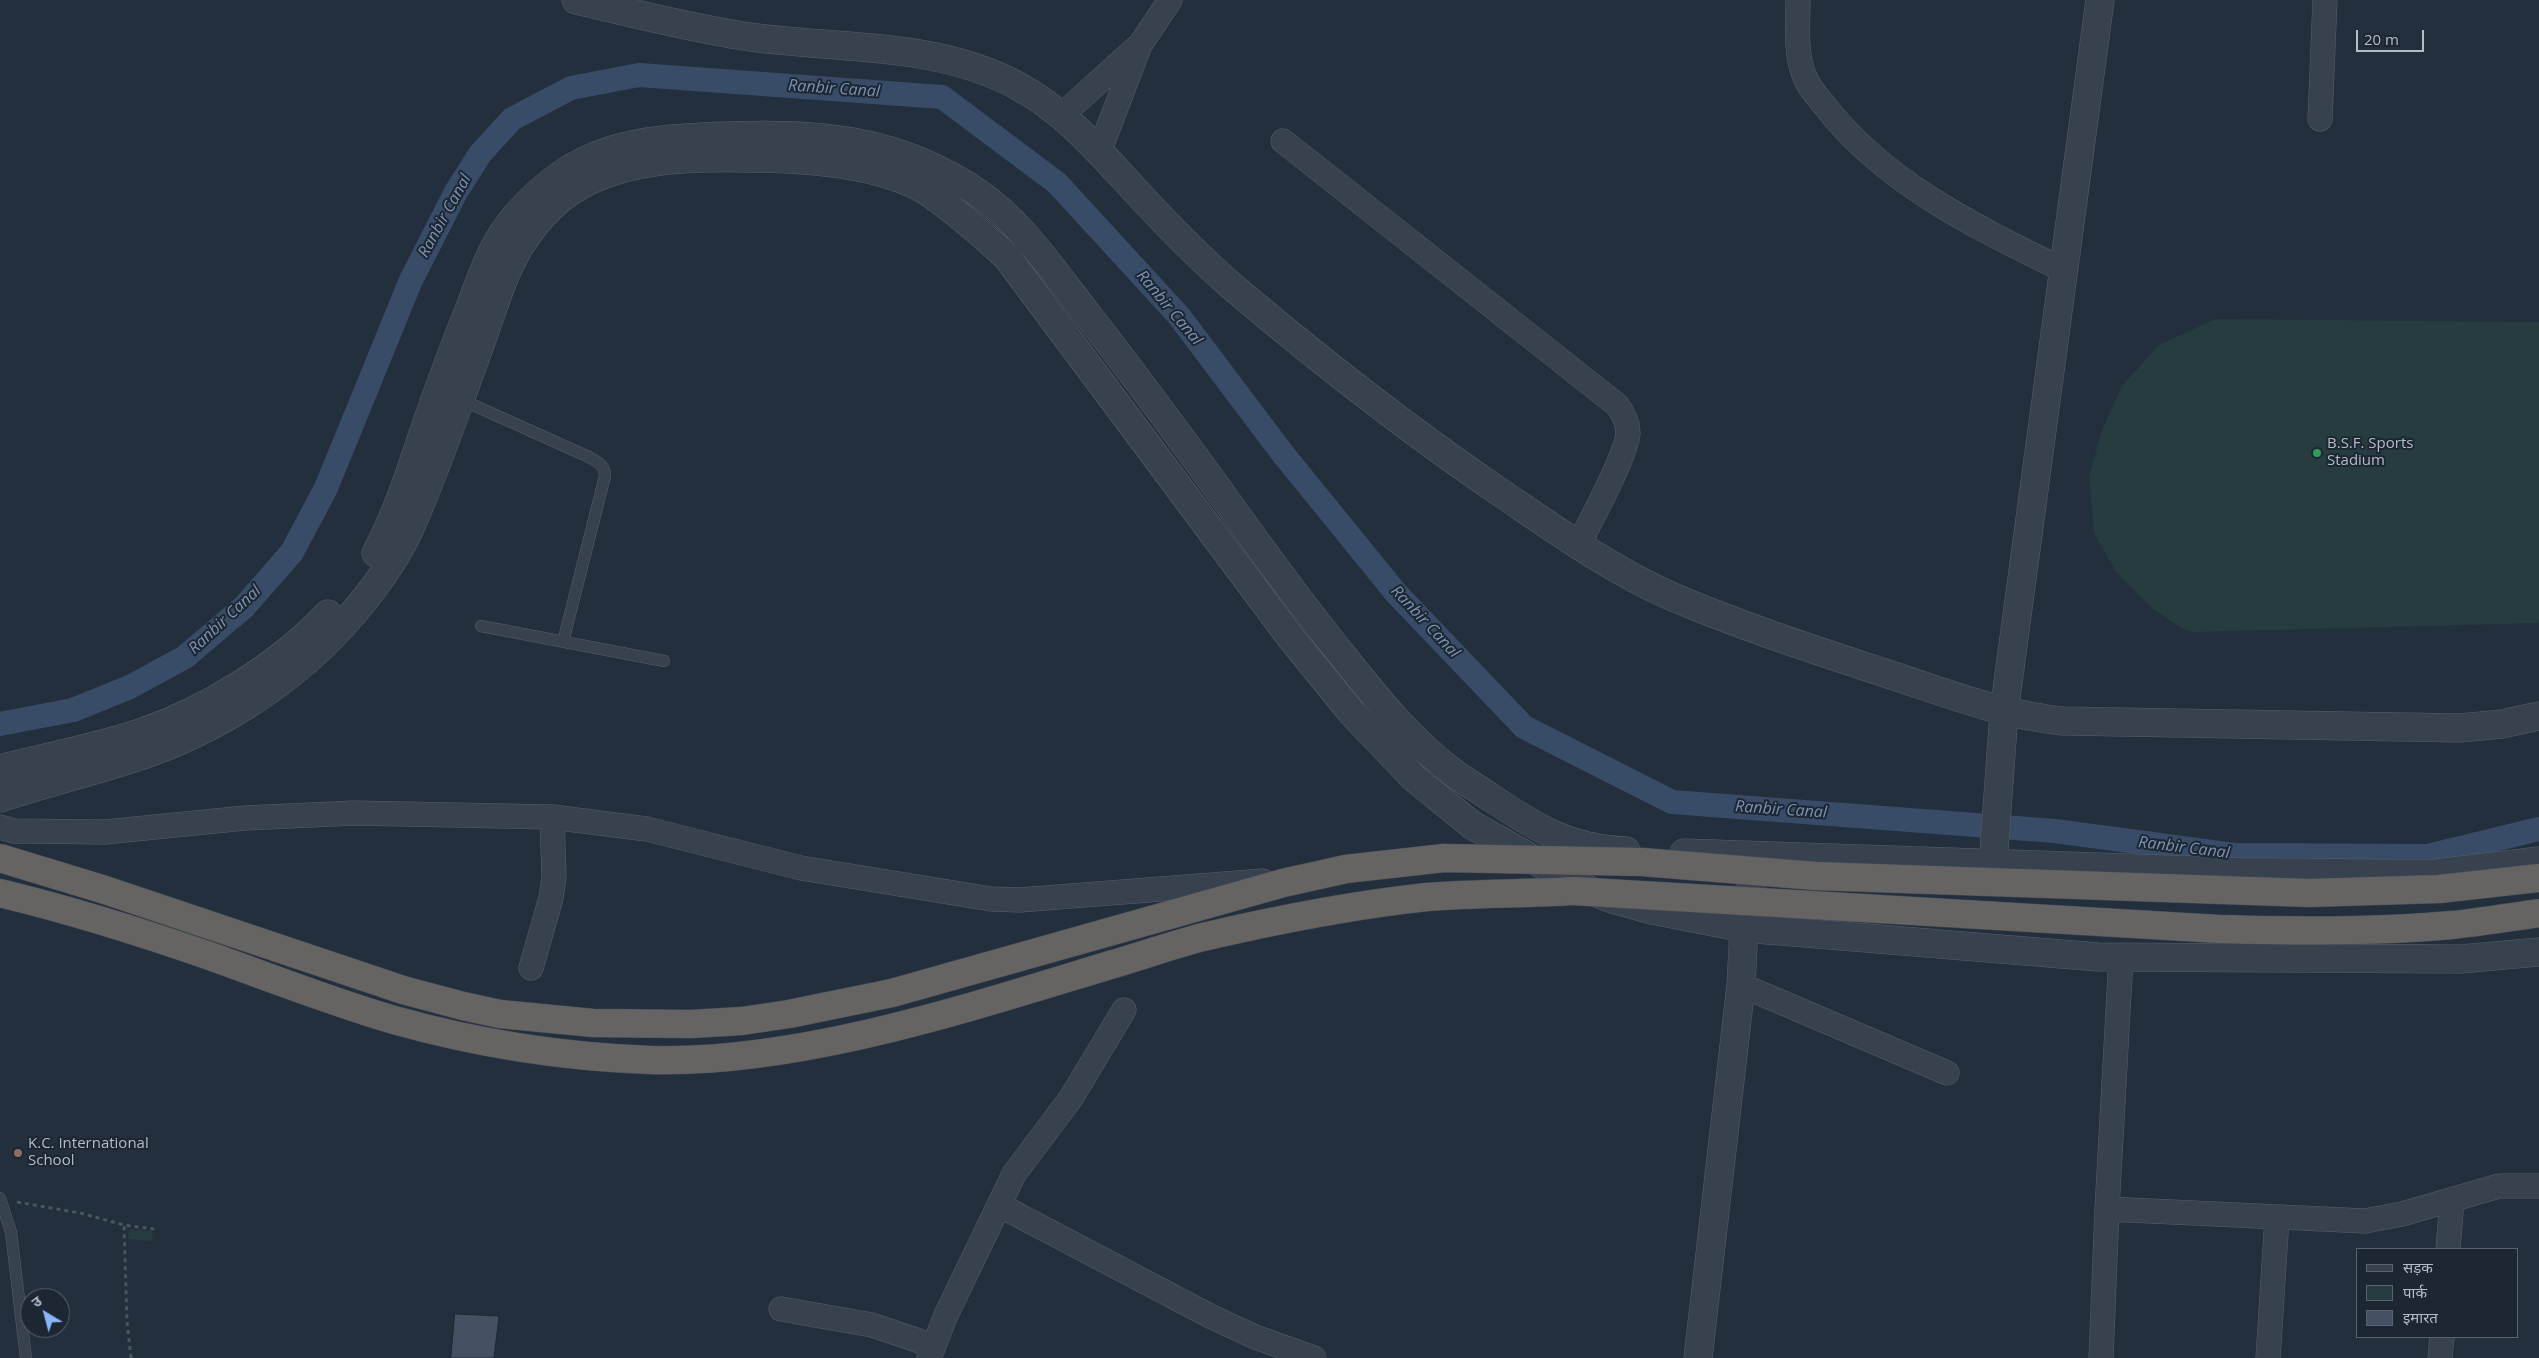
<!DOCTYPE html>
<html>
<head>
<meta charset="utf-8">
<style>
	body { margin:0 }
	#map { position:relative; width:2539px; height:1358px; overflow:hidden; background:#242f3e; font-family:"Open Sans","Noto Sans Devanagari",sans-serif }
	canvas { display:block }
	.legend { position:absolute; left:2356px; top:1248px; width:162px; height:90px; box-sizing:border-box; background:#1d2633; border:1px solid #59626f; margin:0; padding:6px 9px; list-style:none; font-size:15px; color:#b4bcc9 }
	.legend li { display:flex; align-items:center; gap:10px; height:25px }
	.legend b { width:25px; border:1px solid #59626f }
	.north { position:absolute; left:20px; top:1288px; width:50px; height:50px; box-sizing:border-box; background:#1d2633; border:1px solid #59626f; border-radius:50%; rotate:323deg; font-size:14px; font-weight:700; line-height:20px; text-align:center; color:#b4bcc9 }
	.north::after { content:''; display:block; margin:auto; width:18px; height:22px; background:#8ab4f8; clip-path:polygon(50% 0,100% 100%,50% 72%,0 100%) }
	.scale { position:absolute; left:2356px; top:30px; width:68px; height:22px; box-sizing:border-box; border:2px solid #b4bcc9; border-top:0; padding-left:6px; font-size:15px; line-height:18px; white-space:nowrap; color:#b4bcc9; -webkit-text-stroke:4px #1d2633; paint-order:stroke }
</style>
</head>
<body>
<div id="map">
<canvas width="2539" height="1358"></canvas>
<ul class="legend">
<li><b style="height:6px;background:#38414e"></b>सड़क</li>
<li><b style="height:14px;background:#263c3f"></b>पार्क</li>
<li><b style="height:14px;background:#455162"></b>इमारत</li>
</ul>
<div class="north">उ</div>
<div class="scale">20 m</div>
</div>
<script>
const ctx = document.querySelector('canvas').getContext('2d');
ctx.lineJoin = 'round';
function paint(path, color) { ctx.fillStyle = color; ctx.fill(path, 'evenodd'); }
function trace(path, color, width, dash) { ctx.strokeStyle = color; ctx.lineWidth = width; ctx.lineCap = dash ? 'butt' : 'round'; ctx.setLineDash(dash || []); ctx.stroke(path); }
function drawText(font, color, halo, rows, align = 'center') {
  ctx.font = font + ' "Open Sans",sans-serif'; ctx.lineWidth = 4; ctx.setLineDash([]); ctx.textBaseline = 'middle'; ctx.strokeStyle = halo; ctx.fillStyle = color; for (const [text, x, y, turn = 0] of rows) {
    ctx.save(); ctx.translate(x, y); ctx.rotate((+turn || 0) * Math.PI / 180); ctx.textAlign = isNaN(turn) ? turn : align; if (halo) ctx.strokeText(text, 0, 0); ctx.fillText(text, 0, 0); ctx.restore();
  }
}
paint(new Path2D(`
	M2216,319l323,3v301l-346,9 -12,-4 -29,-20 -36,-36 -22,-39 -5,-56 13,-47 20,-44 37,-41z
	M129,1229l23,2 1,10 -25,-2z`), '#263c3f');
trace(new Path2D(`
	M0,724l73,-14 57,-23 55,-30 59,-50 48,-55 34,-64 85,-208 45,-88 24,-38 32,-35 59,-31 68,-13 303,22 115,86 122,133 104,138 113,139 128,134 148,75 383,29 179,24 194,1 111,-27`), '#394c67', 24);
const building = new Path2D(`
	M455,1314l44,2 -5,42h-43z`);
paint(building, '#455162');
trace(building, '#1f2835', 1);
const service = new Path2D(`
	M460,399l131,59c8,5 14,8 14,18l-42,166
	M481,626l183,35
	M0,1198l11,34 15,126`);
const minor = new Path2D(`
	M1798,0c0,24 -3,52 6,75 4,12 13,21 21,31 59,77 153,122 238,164
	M1062,115l74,-67
	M2320,119l5,-119
	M1283,141l334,264c6,8 11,18 11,28 -2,24 -38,88 -50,113
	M1099,152l41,-107 30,-45
	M0,827l14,4 91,1 140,-14 110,-5 197,4 95,12 154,39 190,31 29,1 243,-19
	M531,968l20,-70 3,-21 -2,-60
	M1741,985l206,88
	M999,1205l211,111 45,21 59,21
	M2107,1209l258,12 37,-7 97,-28h40
	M2448,1249l4,-48
	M781,1309l91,16 62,21
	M929,1358l17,-43 68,-141 57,-76 53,-88
	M2101,1358l6,-149 14,-252
	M2268,1358l9,-141
	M2440,1358l2,-21`);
const tertiary = new Path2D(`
	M576,0c55,13 111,27 167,36 92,14 189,4 275,50 46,25 79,63 114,101 33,36 66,70 103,102 89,75 181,147 278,212 51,35 103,71 160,96 68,29 139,52 209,75 59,19 118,43 181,49l397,7 42,-4 37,-8
	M376,553c18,-33 29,-66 41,-101 16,-49 34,-97 53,-145 12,-31 22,-63 44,-89 63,-73 121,-79 212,-82 91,-4 174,3 252,57 44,30 76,79 109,121 45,57 88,116 131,175 40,56 81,113 125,167 33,42 69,86 112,118 13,9 26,17 38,25 45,30 78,50 133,52
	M0,769c46,-12 94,-21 140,-36 66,-22 140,-68 188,-119
	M0,798c45,-15 92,-26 137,-41 76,-25 151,-72 205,-131 28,-31 56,-68 72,-107 26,-60 47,-123 70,-185 10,-29 20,-62 36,-88 12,-20 31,-42 51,-55 48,-32 115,-34 171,-33 55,0 139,4 186,34 28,19 54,42 79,65l284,381 61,75 61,64 59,48 114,64 26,10 40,11 92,18 354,29 363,2 78,-7
	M1684,853l561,19 186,2 108,-13
	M1993,865l11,-153 96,-712
	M1698,1358l43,-373 3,-57 12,-72`);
const trunk = new Path2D(`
	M0,893c71,17 141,39 210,63 61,22 122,46 184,64 82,23 171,37 256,40 149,4 318,-52 460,-95 31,-9 62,-20 93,-28 73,-17 149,-32 224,-40 48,-4 97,-3 146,-6`);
trace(service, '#565f6c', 12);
trace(minor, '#565f6c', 25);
trace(tertiary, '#565f6c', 29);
trace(trunk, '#434c59', 29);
trace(new Path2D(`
	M17,1202l63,11 44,12
	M131,1358l-4,-36 -3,-97 30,4`), '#44595c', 3, [4, 4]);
trace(service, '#38414e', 11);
trace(minor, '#38414e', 24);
trace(tertiary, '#38414e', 28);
trace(trunk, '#656462', 28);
const trunkBridge = new Path2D(`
	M0,858l102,31 301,101 60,16 37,8 93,9 98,1 51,-3 47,-7 103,-21 391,-110 63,-14 98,-11 198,4 174,14 493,17 130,-4 100,-11
	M1573,891l646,38c77,2 156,3 233,-4 29,-3 58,-8 87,-12`);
trace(trunkBridge, '#434c59', 29, []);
trace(trunkBridge, '#656462', 28);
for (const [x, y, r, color] of [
	[2317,453,5,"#2e9e5b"],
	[18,1153,5,"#8d6e63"]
]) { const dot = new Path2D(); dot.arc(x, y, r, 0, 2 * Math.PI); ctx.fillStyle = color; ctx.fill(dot); trace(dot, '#1d2633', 2); }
drawText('15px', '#b4bcc9', '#1d2633', [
	["B.S.F. Sports",2327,444],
	["Stadium",2327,461],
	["K.C. International",28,1144],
	["School",28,1161]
], 'left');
drawText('italic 16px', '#7c92b1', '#1d2633', [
	["Ranbir Canal",834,89,4],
	["Ranbir Canal",445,216,-61],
	["Ranbir Canal",1169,308,50],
	["Ranbir Canal",225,620,-43],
	["Ranbir Canal",1425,622,47],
	["Ranbir Canal",1781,810,4],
	["Ranbir Canal",2184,848,7]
]);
</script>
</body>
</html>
